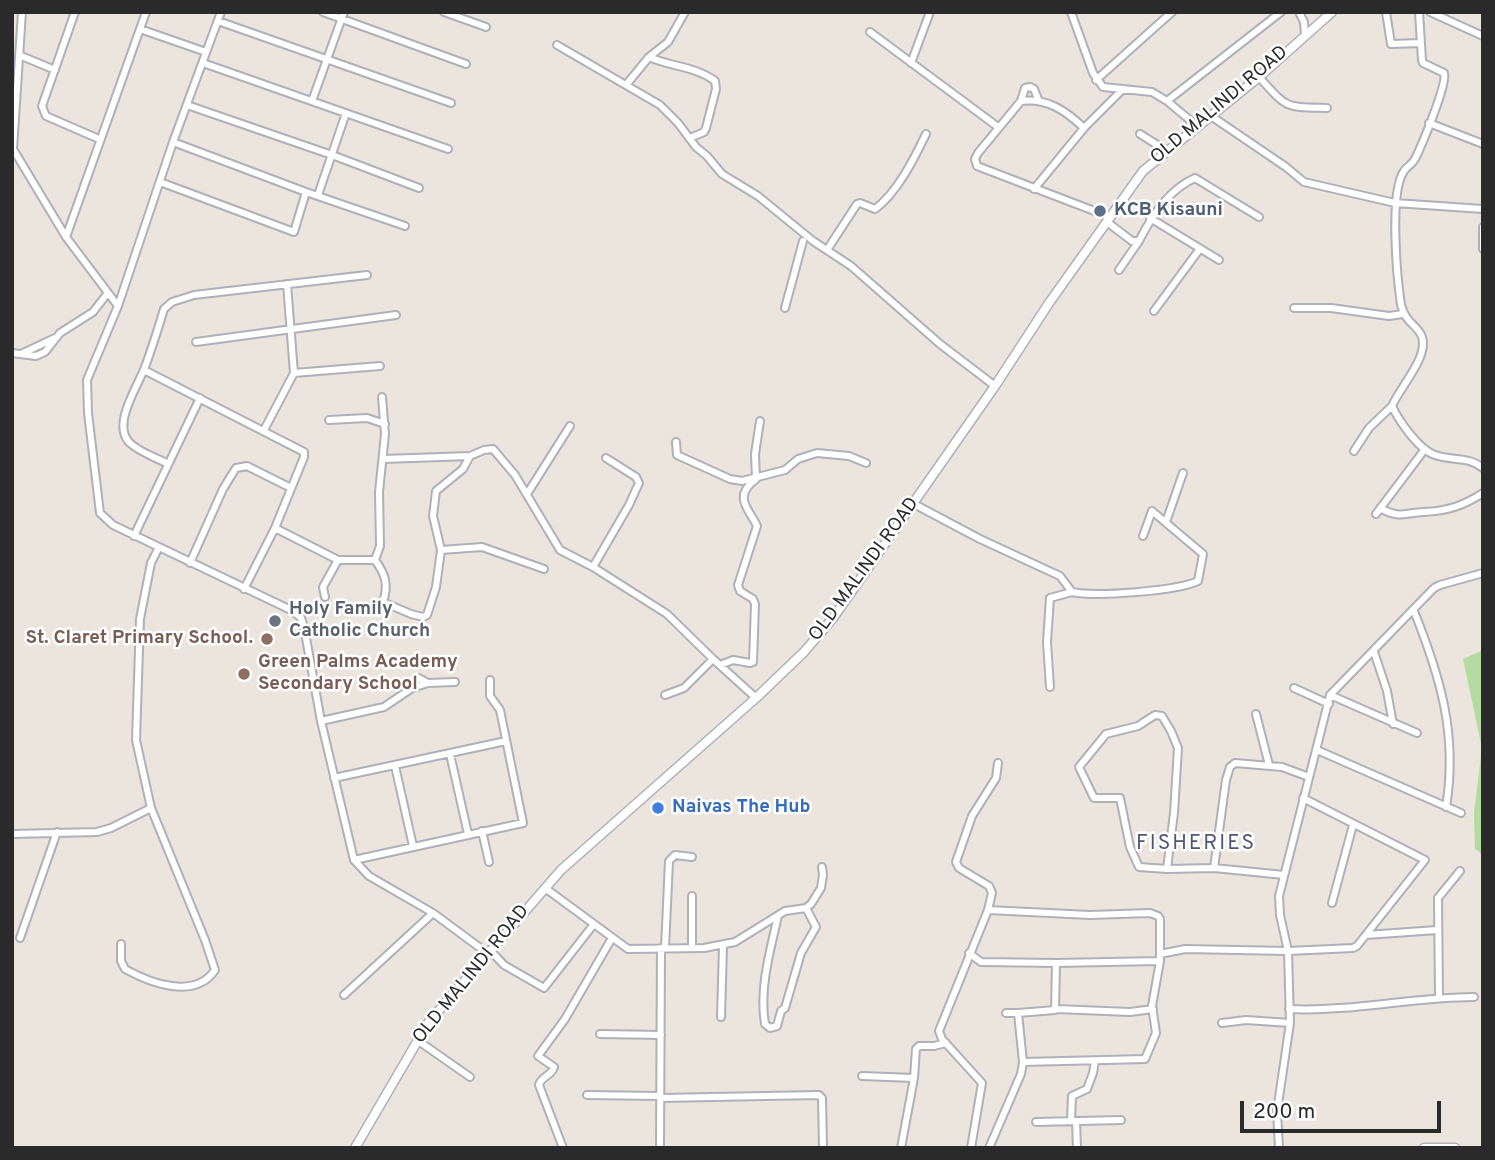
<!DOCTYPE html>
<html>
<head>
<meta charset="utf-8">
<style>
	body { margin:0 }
	#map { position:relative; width:1495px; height:1160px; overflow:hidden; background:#ebe5de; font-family:Overpass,sans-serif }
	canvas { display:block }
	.frame { position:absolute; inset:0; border:14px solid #2a2a2a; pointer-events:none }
	.scale { position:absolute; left:1240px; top:1101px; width:201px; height:32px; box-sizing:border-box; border:4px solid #2a2a2a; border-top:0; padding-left:9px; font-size:21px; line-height:24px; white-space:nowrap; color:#2a2a2a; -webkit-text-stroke:5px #fff; paint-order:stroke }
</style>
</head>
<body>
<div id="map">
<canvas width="1495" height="1160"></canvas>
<div class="frame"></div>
<div class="scale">200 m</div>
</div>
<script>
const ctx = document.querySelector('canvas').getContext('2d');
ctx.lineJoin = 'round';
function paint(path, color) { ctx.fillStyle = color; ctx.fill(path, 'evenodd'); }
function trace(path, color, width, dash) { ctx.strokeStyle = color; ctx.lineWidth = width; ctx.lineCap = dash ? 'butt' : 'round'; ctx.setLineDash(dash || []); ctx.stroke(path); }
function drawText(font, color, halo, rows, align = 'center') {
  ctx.font = font + ' Overpass,sans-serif'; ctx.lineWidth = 5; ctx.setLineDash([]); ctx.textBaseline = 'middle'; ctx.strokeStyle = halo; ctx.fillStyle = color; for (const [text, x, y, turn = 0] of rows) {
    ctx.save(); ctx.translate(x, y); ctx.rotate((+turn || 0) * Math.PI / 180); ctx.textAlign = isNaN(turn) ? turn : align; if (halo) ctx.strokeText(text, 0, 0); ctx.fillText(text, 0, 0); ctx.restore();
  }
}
paint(new Path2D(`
	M1483,650v205l-8,-6 -1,-36 8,-65 -19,-89z`), '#b5dca0');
const minor = new Path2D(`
	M22,12l-9,137 53,88 52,69
	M75,12l-33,94 4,10 53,23
	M221,12l-48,130 -55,164 -31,74 1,33 12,100 13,12 180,86 8,7 3,9 17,94 33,139 15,16 64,37 54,40
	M323,12l143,52
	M444,12l42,15
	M1071,12l22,61 10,14 49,5 15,9 30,25
	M1299,12l5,10 1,13
	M1386,12l5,32 29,-1
	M1419,12l3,48 1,3 21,10c4,10 -23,74 -29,86 -3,6 -8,7 -11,12 -15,21 -7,107 -3,134 5,19 17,20 21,32 7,20 -22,50 -30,69 7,15 27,44 43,49 17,6 33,1 48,13
	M1430,12l53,24
	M218,21l233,82
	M140,29l66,23
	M870,32l128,95
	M557,45l103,60 18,18 18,24 11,9 15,18 36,22 55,45 38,25 89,78 55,42
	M19,55l36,15
	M649,57c22,10 46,9 66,24l1,8 -10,39 -2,4 -14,6
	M203,63l245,86
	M911,63l19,-51
	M1259,77c29,32 25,30 68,31
	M1096,80l76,-68
	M626,85l23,-28 19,-15 17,-30
	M312,101l32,-89
	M1021,101l4,-13 5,-1 4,2 4,10
	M1167,101l114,-89
	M187,105l145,50 87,33
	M1211,116l75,51 18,15 91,21 88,6
	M1429,123l54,21
	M1084,128c-19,-18 -37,-30 -63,-27l-43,52 -3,6 2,7 133,51
	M1140,134l27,17
	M173,142l133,50 99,34
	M160,182l134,50 12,-40
	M1034,189l50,-61 39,-39
	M318,195l28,-82
	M1150,218l69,42
	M1107,222l25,19h7c12,-24 30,-52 56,-63l64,39
	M1483,227v22
	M66,237l80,-225
	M827,250l30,-46 3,-1 15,6c22,-16 39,-50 51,-75
	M1119,270l20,-29
	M785,308l18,-67
	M1294,308h37l58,8 14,-2
	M1154,311l45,-61
	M196,342l200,-27
	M12,353l24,3 9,-4 15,-19 33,-21 14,-18
	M21,354l34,-16
	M144,370l160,82v5l-29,71 -31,61
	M294,373l86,-7
	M329,420l38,-2 18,6
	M264,430l30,-57 -7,-89
	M676,442l1,13 53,24 12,2 43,-11 13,-11 19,-6 32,3 17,7
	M1354,451l15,-23 23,-22
	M383,459l87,-3 14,-6 9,-1 22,26 45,75 33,17 74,47 46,45
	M168,464c-11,-6 -29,-12 -38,-21 -19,-18 8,-57 15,-76 7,-19 13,-38 19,-58l8,-7 22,-7 173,-20
	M527,494l43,-68
	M914,504l66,35 80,37 12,16c24,5 105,-1 126,-11l5,-27 -51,-43 -9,25
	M1380,508c20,11 23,5 44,4 23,-1 39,-6 59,-19
	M1376,514l49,-65
	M1166,522l17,-49
	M275,528l63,32h37c10,14 14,24 8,42l28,12 12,3 4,-2 9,-28 5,-37 41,-3 62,22
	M134,536l66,-138
	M441,550l-8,-34 3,-25 27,-22 7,-13
	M375,560l5,-14 -1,-54 6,-58 -3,-37
	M190,563l33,-74 13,-21 11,-2 44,22
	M593,567l36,-62 10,-22 -3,-6 -30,-19
	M325,597l-2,-10 15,-27
	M1414,611c26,65 44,124 32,196
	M1374,652l13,39 6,33
	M720,665l13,-5 17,3 3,-1 2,-58 -2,-5 -13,-8 -2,-6 19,-59c-8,-17 -25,-29 -1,-47l-1,-25 5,-33
	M1050,687l-3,-45 3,-44 22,-6
	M412,688l3,-7 4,-3 9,5
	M1294,688l35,16
	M665,695l19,-7 29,-29 43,39
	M1330,695l87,38
	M1256,714l13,51
	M1155,715l7,1 9,15 7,17 -4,65 -7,56 -28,-2 -9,-20 -10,-49h-26l-15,-31 27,-33 32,-8z
	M321,721l63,-14 28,-19 16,-5 27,-1
	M1317,750l144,63
	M450,754l18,80
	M395,766l18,80
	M334,778l172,-37
	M482,831l7,31
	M12,834l85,-2 14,-4 40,-20
	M354,860l169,-37 -23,-113 -10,-14v-16
	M1167,869l47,-1
	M1284,875l-70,-7 12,-88 4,-13 5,-4 47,4 27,10
	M545,888l83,61 76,-1 31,-6 50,-31 21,-3 5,-4 10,-16 2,-13 -1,-8
	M1332,903l21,-78
	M988,910l102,5 60,-2 8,3 2,3v42l-8,45 4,27 -11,26 -122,3
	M778,916c-8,35 -19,73 -13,108l5,4 7,-2 4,-15 4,-3 16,-55 15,-26 -10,-19
	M1366,935l71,-5
	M20,938l37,-106
	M121,944v17l4,8c25,14 70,31 90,1l-10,-30 -54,-132 -15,-68 4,-121 11,-56 8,-16
	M665,948l4,-87 6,-6 17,2
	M692,948v-52
	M490,950l14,15 40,23 50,-64
	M969,953l12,9 75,1
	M1160,954l25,-5 103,2 65,-3 4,-2 68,-86 -122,-62
	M344,995l89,-82
	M1439,997l-1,-99 22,-27
	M1056,1009l74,3 23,-3
	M1289,1009c62,3 123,-12 185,-12
	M1006,1013h12
	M721,1017l2,-71
	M1222,1023l24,-3 44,3
	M600,1034l61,1
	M417,1040l53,37
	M862,1076l52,2
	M587,1095l73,1
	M660,1098l159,-3 3,3 1,50
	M1071,1121l1,-25 15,-7 6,-16 2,-12
	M1076,1121l1,27
	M1036,1122l85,-2
	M563,1148l-24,-63c2,-9 13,-9 15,-18l-16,-11 27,-37 47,-81
	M660,1148l1,-200
	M901,1148l13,-70 2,-29 3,-3h15l12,-3
	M971,1148l11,-65 -40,-44 -3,-8 49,-121 4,-17 -3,-7 -30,-18 -3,-6 16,-46 24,-38 2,-15
	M989,1148l32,-74 2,-12 -5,-49 37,-3 1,-47 104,-2
	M1279,1148l-2,-37 13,-88 -2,-72 -8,-36 -1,-19 51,-201 104,-107 6,-3 43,-12`);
const secondary = new Path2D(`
	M355,1148l73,-125 133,-153 195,-172 48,-46 29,-34 162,-232 54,-83 94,-132 116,-94 73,-65
	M1424,1148h31`);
trace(minor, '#afb0b9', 10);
trace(secondary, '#afb0b9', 11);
trace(minor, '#fff', 6);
trace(secondary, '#fff', 8);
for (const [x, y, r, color] of [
	[1100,211,7,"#5c6f8a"],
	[275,621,7,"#6b7280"],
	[267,639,7,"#8d6e63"],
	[244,674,7,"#8d6e63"],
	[658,808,7,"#3f7fe0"]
]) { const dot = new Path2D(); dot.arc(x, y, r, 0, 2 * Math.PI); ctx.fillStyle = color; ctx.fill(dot); trace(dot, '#fff', 2.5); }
drawText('19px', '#2a2a2a', '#fff', [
	["OLD MALINDI ROAD",1220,106,-40],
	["OLD MALINDI ROAD",865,570,-54],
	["OLD MALINDI ROAD",472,975,-51]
]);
drawText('bold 19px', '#4e5e75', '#fff', [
	["KCB Kisauni",1114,211]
], 'left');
drawText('bold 19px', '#5b616d', '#fff', [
	["Holy Family",289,610],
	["Catholic Church",289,632]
], 'left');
drawText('bold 19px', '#785e54', '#fff', [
	["St. Claret Primary School.",253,639],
	["Green Palms Academy",258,663,"left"],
	["Secondary School",258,685,"left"]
], 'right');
drawText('bold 19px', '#366cbe', '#fff', [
	["Naivas The Hub",672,808]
], 'left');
ctx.letterSpacing = '2px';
drawText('21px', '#505776', '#fff', [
	["FISHERIES",1196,845]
]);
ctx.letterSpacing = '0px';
</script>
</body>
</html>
